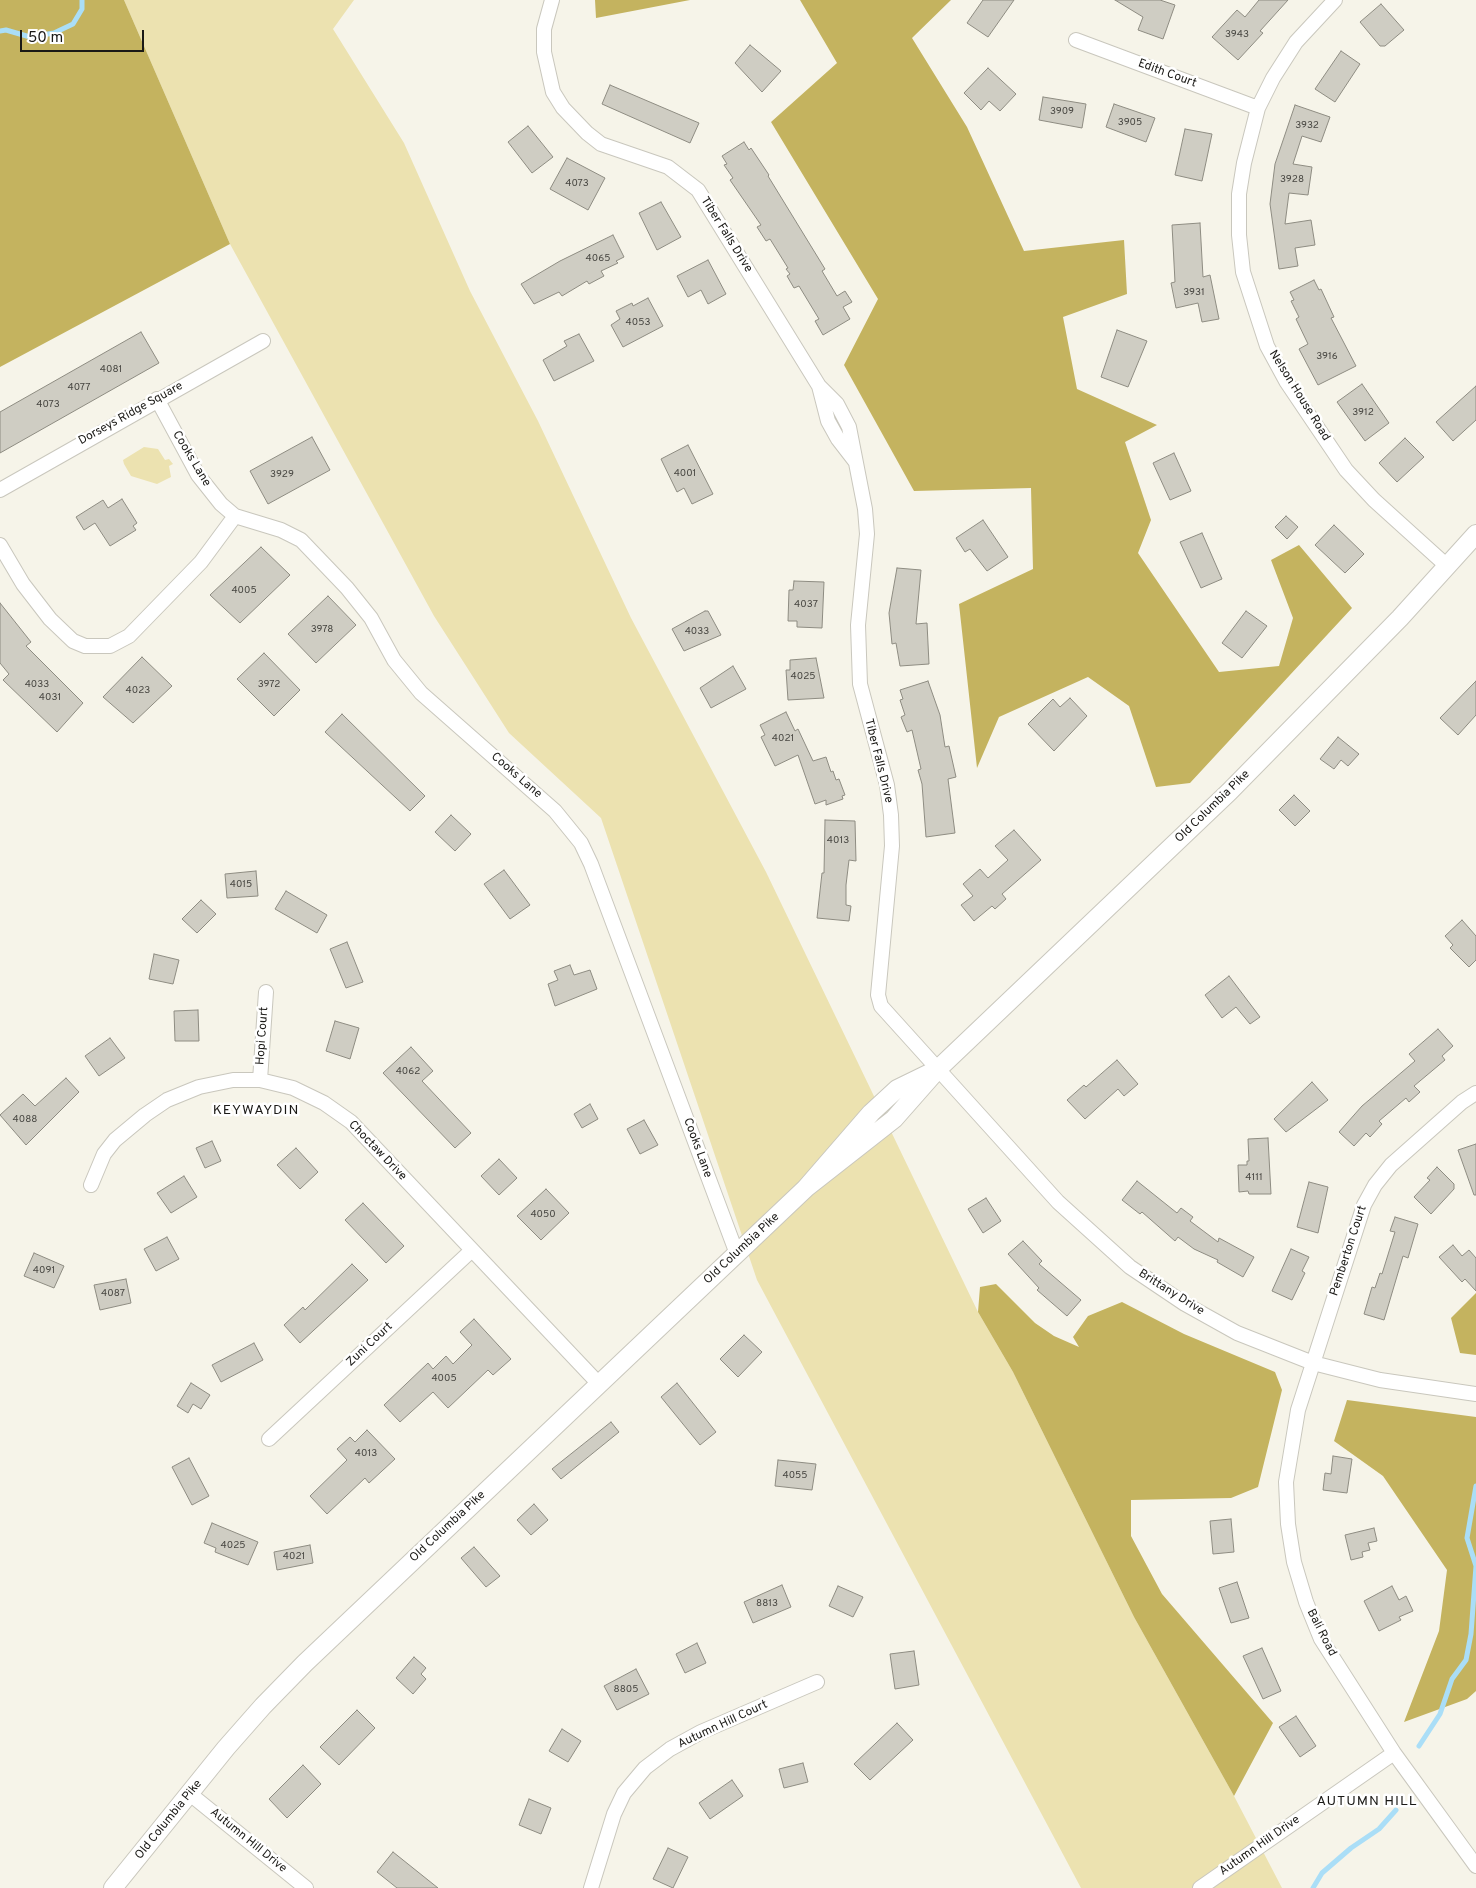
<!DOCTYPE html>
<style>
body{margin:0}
#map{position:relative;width:1476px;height:1888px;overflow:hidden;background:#f6f4e9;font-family:Overpass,sans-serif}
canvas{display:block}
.scale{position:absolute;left:20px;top:30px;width:124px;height:22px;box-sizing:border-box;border:2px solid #1a1916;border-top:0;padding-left:6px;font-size:15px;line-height:18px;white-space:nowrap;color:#1a1916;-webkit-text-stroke:4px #fff;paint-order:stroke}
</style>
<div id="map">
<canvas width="1476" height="1888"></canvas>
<div class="scale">50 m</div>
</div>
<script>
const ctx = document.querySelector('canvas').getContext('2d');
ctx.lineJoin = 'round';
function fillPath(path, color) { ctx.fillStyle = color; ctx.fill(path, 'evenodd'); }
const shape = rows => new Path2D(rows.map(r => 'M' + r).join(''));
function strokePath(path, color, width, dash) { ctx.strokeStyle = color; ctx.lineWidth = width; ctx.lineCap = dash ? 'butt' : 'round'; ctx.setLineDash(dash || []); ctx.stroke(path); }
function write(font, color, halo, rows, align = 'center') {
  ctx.font = font + ' Overpass,sans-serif'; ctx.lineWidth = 5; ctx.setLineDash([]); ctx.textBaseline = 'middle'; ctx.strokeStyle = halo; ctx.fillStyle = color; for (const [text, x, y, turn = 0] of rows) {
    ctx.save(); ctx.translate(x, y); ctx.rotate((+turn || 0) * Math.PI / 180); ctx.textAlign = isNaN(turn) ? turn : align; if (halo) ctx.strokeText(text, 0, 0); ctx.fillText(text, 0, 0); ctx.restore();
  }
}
fillPath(shape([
 [124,0,354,0,333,29,404,143,470,291,538,421,631,618,766,872,978,1312,1013,1372,1134,1617,1234,1796,1282,1888,1081,1888,757,1280,601,818,509,733,434,616,230,244],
 [144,447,158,449,165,460,169,459,173,464,169,466,171,477,157,484,131,476,124,464,123,460]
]), '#ece2b0');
fillPath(shape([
 [0,0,124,0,230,244,0,367],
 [595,0,690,0,596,18],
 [800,0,951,0,912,38,967,127,1024,251,1124,240,1127,294,1063,317,1077,389,1157,425,1125,442,1151,520,1138,553,1219,672,1279,666,1293,618,1271,560,1299,545,1352,608,1190,783,1156,787,1129,706,1088,677,999,717,977,768,959,604,1033,569,1031,488,914,491,844,365,878,299,771,122,837,63],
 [996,1284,1035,1323,1054,1336,1079,1347,1073,1337,1088,1316,1122,1302,1184,1334,1275,1372,1282,1390,1258,1487,1231,1498,1131,1500,1131,1536,1162,1594,1273,1723,1234,1796,1134,1617,1013,1372,978,1312,980,1287],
 [1476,1293,1476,1355,1460,1353,1451,1318],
 [1347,1400,1476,1417,1476,1691,1467,1699,1404,1722,1439,1631,1447,1570,1383,1476,1334,1441]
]), '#c4b35f');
strokePath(shape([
 [0,31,6,30,30,37,54,33,73,24,82,9,82,0],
 [1419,1746,1440,1714,1452,1679,1466,1660,1471,1634,1476,1566,1467,1538,1476,1486],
 [1313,1888,1322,1873,1351,1848,1379,1829,1396,1810]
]), '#aadef7', 5);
const building = shape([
 [983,0,1014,0,988,37,967,23,983,0],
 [1115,0,1160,0,1175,5,1163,39,1138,30,1143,17,1115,0],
 [1259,0,1288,0,1260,31,1263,33,1238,60,1212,37,1237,10,1245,17,1259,0],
 [1381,4,1404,30,1385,46,1380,46,1360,22,1381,4],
 [750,45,781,71,762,92,735,63,750,45],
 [1341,51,1360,64,1335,102,1315,89,1341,51],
 [988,68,1016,94,1000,111,989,101,981,110,964,93,988,68],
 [610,85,699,123,690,143,602,104,610,85],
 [1043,97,1086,104,1082,128,1039,120,1043,97],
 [1114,104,1155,118,1146,142,1106,127,1114,104],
 [1295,105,1330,117,1321,142,1302,136,1293,164,1312,167,1308,195,1289,193,1285,224,1311,220,1315,245,1295,248,1298,266,1279,269,1270,204,1275,164,1295,105],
 [528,126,553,157,532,173,508,142,528,126],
 [1185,129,1212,134,1202,181,1175,175,1185,129],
 [744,142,749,150,751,148,769,175,768,176,825,269,822,271,837,296,845,291,852,302,843,307,850,319,823,335,815,321,819,319,799,286,794,288,787,276,790,274,786,269,788,268,770,239,766,241,757,227,761,225,730,180,733,178,724,165,727,164,722,156,744,142],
 [567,158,605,178,588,210,550,189,567,158],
 [661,202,681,237,657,250,639,213,661,202],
 [1200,223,1203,277,1210,275,1219,319,1202,322,1198,303,1176,308,1171,283,1175,282,1172,225,1200,223],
 [613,235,624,257,616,261,618,263,601,271,604,276,589,284,587,281,562,296,559,292,534,304,521,284,560,261,613,235],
 [708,260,726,294,708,304,701,290,688,297,677,276,708,260],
 [1314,280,1319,290,1321,289,1334,317,1331,318,1356,366,1318,385,1299,349,1308,344,1296,319,1299,317,1291,301,1294,300,1290,292,1314,280],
 [648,298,663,326,623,347,611,325,620,319,616,311,632,303,633,306,648,298],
 [1117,330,1147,341,1128,387,1101,377,1117,330],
 [141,332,159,363,0,453,0,412,141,332],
 [579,334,594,361,554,381,543,360,567,346,564,341,579,334],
 [1362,384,1389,423,1365,441,1337,402,1362,384],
 [1476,386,1476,420,1453,441,1436,422,1476,386],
 [312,437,330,470,268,504,250,471,312,437],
 [1405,438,1424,457,1397,482,1379,463,1405,438],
 [688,445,713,494,692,504,684,488,677,492,661,459,688,445],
 [1174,453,1191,491,1170,500,1153,463,1174,453],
 [122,499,137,523,133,526,136,530,110,546,95,523,84,530,76,517,103,500,108,508,122,499],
 [1286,516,1298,527,1287,539,1275,527,1286,516],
 [983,520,1008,557,987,571,970,549,965,552,956,538,983,520],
 [1334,525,1364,554,1345,573,1315,545,1334,525],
 [1202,533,1222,579,1201,588,1180,542,1202,533],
 [261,547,290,575,240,623,210,595,261,547],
 [897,568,921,570,916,624,927,623,929,664,900,666,896,643,892,644,889,613,897,568],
 [794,581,824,582,822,628,797,627,797,621,788,621,789,590,793,590,794,581],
 [328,596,356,625,316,663,288,634,328,596],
 [0,603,31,642,26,646,83,703,57,732,3,680,9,674,0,663,0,603],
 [705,611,708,611,721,635,684,651,672,629,705,611],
 [1246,611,1267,626,1242,658,1222,643,1246,611],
 [264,653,300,690,274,716,237,679,264,653],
 [142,657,172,686,133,723,103,697,142,657],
 [816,658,824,698,788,700,786,670,790,670,790,660,816,658],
 [733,666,746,689,711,708,700,688,733,666],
 [928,681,940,715,945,747,949,746,956,777,948,779,955,833,926,837,922,784,918,770,921,769,912,730,907,732,901,717,905,715,900,700,903,699,900,690,928,681],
 [1476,681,1476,715,1458,735,1440,718,1476,681],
 [1070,698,1087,716,1054,751,1028,724,1053,699,1060,707,1070,698],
 [786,712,795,731,798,729,813,761,826,757,831,772,833,771,836,780,839,779,845,795,842,796,843,799,826,805,826,800,815,804,798,755,775,766,761,737,765,735,760,725,786,712],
 [342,714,425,796,410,811,325,732,342,714],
 [1338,737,1359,754,1348,766,1341,760,1334,769,1320,759,1338,737],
 [1294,795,1310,811,1295,826,1279,810,1294,795],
 [451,815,471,834,455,851,435,832,451,815],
 [825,820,855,821,856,861,849,860,846,885,846,905,851,906,849,921,817,918,822,873,824,873,825,820],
 [1014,830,1041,860,1002,894,1006,899,995,909,992,906,974,921,961,905,973,896,963,884,980,869,988,878,1008,860,995,846,1014,830],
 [504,870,530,905,510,919,484,884,504,870],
 [256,871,258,896,227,898,225,874,256,871],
 [286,891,327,915,317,933,275,909,286,891],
 [201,900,216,914,197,933,182,919,201,900],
 [1462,920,1476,936,1476,960,1469,967,1450,948,1453,945,1445,936,1462,920],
 [347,942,363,982,346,988,330,949,347,942],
 [154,954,179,960,173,984,149,979,154,954],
 [570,965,574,975,590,970,597,989,555,1006,548,984,558,980,554,971,570,965],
 [1229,976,1260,1017,1250,1024,1236,1007,1222,1018,1205,995,1229,976],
 [198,1010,199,1041,175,1041,174,1011,198,1010],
 [335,1021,359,1028,350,1059,326,1051,335,1021],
 [1438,1029,1453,1046,1442,1056,1445,1060,1414,1086,1420,1092,1409,1102,1406,1098,1379,1121,1382,1124,1370,1137,1366,1133,1354,1146,1339,1132,1362,1106,1415,1061,1409,1054,1438,1029],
 [110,1038,125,1058,99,1076,85,1056,110,1038],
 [411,1047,433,1071,422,1081,471,1133,455,1148,383,1073,411,1047],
 [1117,1060,1138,1084,1124,1096,1118,1089,1085,1119,1067,1100,1084,1085,1086,1087,1117,1060],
 [66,1078,79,1092,26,1145,0,1115,23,1094,35,1106,66,1078],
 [1312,1082,1328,1100,1286,1132,1274,1119,1312,1082],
 [590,1104,598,1119,582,1128,574,1114,590,1104],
 [644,1120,658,1145,640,1154,627,1129,644,1120],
 [1268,1138,1271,1194,1249,1194,1248,1191,1239,1192,1238,1165,1247,1165,1247,1161,1249,1161,1248,1139,1268,1138],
 [212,1141,221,1161,205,1168,196,1148,212,1141],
 [1476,1144,1476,1195,1474,1195,1458,1150,1476,1144],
 [296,1148,318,1172,300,1189,277,1165,296,1148],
 [499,1159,517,1178,499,1195,481,1176,499,1159],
 [1437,1167,1454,1184,1454,1189,1431,1214,1414,1197,1430,1180,1427,1178,1437,1167],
 [184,1176,197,1197,171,1213,157,1193,184,1176],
 [1137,1181,1177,1213,1181,1208,1193,1217,1190,1221,1218,1242,1219,1238,1254,1257,1243,1277,1217,1262,1218,1260,1194,1249,1178,1237,1175,1241,1142,1212,1140,1214,1122,1200,1137,1181],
 [1309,1182,1328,1187,1318,1233,1297,1227,1309,1182],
 [546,1189,569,1213,541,1240,517,1216,546,1189],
 [986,1198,1001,1221,983,1233,968,1209,986,1198],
 [363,1203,404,1246,386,1263,345,1220,363,1203],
 [1395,1217,1418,1224,1408,1258,1403,1256,1384,1320,1364,1314,1372,1287,1375,1288,1380,1273,1382,1274,1395,1232,1390,1231,1395,1217],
 [167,1237,179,1259,156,1271,144,1249,167,1237],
 [1023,1241,1042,1261,1039,1264,1081,1300,1067,1316,1037,1290,1039,1288,1008,1254,1023,1241],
 [1453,1245,1462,1256,1469,1250,1476,1258,1476,1291,1465,1279,1462,1282,1439,1257,1453,1245],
 [1291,1249,1309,1257,1302,1271,1305,1273,1292,1300,1272,1291,1291,1249],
 [34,1253,64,1266,54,1288,24,1276,34,1253],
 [352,1264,368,1280,300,1343,284,1325,303,1307,305,1310,352,1264],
 [126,1279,131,1303,100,1310,94,1285,126,1279],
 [474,1319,511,1359,493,1375,488,1370,448,1408,433,1392,400,1422,384,1405,428,1363,433,1369,446,1356,453,1364,472,1345,460,1332,474,1319],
 [744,1335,762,1352,738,1377,720,1359,744,1335],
 [254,1343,263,1360,221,1382,212,1365,254,1343],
 [191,1383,210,1395,201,1409,193,1404,188,1413,177,1406,191,1383],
 [677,1383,716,1432,700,1445,661,1397,677,1383],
 [611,1422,619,1432,561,1479,552,1469,611,1422],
 [367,1430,395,1459,369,1483,365,1478,327,1514,310,1496,347,1460,337,1449,350,1437,355,1442,367,1430],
 [1333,1456,1352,1459,1347,1493,1323,1490,1325,1473,1331,1474,1333,1456],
 [189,1458,209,1496,192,1505,172,1467,189,1458],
 [778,1460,816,1464,812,1490,775,1486,778,1460],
 [534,1504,548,1520,531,1535,517,1520,534,1504],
 [1231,1519,1234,1552,1213,1554,1210,1521,1231,1519],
 [212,1523,258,1542,248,1565,215,1552,216,1548,204,1543,212,1523],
 [1374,1528,1377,1541,1368,1543,1370,1550,1362,1552,1363,1557,1351,1560,1345,1535,1374,1528],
 [310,1545,313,1563,277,1570,274,1552,310,1545],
 [474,1547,500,1576,486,1587,461,1558,474,1547],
 [1237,1582,1249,1618,1231,1623,1219,1588,1237,1582],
 [782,1585,791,1607,753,1623,744,1602,782,1585],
 [838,1586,863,1597,853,1617,829,1606,838,1586],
 [1392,1586,1399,1600,1406,1596,1413,1611,1399,1617,1401,1620,1379,1631,1364,1601,1392,1586],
 [697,1643,706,1663,685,1673,676,1654,697,1643],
 [1262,1648,1281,1691,1263,1699,1243,1656,1262,1648],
 [914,1651,919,1685,895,1689,890,1654,914,1651],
 [414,1657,426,1668,421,1674,426,1679,413,1694,396,1678,414,1657],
 [636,1669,649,1694,617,1710,604,1686,636,1669],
 [357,1710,375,1728,339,1765,320,1747,357,1710],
 [1296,1716,1316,1746,1300,1757,1279,1727,1296,1716],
 [897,1723,913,1740,870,1780,854,1764,897,1723],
 [562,1729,581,1741,568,1762,549,1751,562,1729],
 [803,1763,808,1782,784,1788,779,1769,803,1763],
 [303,1765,321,1784,287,1818,269,1799,303,1765],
 [732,1780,743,1796,710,1819,699,1803,732,1780],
 [529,1799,551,1808,541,1834,519,1825,529,1799],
 [668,1848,688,1857,673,1888,653,1879,668,1848],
 [393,1852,438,1888,397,1888,377,1872,393,1852]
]);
fillPath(building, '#cfcdc3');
strokePath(building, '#8e8c82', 1);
const minor = shape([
 [552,0,544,29,544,52,553,92,563,108,587,133,601,144,668,167,698,190,819,386,837,404,849,427,865,509,867,534,858,625,860,684,887,785,891,815,892,846,878,995,881,1006,1058,1202,1130,1267,1185,1304,1237,1333,1313,1363,1380,1380,1476,1394],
 [1335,0,1296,42,1273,78,1258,108,1244,163,1239,194,1239,235,1243,272,1267,346,1286,381,1346,470,1374,500,1447,566],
 [1076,40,1258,108],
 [819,386,828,421,838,439,855,461],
 [157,399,198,475,221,504,235,516,281,530,301,540,347,588,371,618,394,660,421,693,555,811,581,843,591,864,737,1254],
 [0,490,263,341],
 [0,545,23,584,50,619,73,641,85,646,110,646,129,636,201,562,235,516],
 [260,1080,266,992],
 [1476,1093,1462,1102,1391,1165,1375,1185,1364,1205,1298,1410,1286,1482,1288,1524,1294,1562,1306,1602,1321,1639,1394,1753,1476,1866],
 [91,1185,104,1154,115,1140,145,1115,167,1100,199,1087,233,1080,260,1080,293,1088,324,1103,351,1122,599,1384],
 [269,1439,471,1251],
 [190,1794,306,1888],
 [591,1888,614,1814,624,1793,645,1768,670,1749,701,1732,817,1682],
 [1200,1888,1394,1753]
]);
const tertiary = shape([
 [938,1069,1229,792,1400,618,1476,534],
 [113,1888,226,1748,263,1706,305,1663,806,1188,894,1119,938,1069,897,1089,871,1113,806,1188]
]);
strokePath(minor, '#c9c7bd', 16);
strokePath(tertiary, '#c9c7bd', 20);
strokePath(minor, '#fff', 14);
strokePath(tertiary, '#fff', 18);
write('10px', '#474641', null, [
 ["3943",1237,35],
 ["3909",1062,112],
 ["3905",1130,123],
 ["3932",1307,126],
 ["3928",1292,180],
 ["4073",577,184],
 ["4065",598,259],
 ["3931",1194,293],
 ["4053",638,323],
 ["3916",1327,357],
 ["4081",111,370],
 ["4077",79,388],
 ["4073",48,405],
 ["3912",1363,413],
 ["4001",685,474],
 ["3929",282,475],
 ["4005",244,591],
 ["4037",806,605],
 ["3978",322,630],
 ["4033",697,632],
 ["4025",803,677],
 ["4033",37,685],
 ["3972",269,685],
 ["4023",138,691],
 ["4031",50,698],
 ["4021",783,739],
 ["4013",838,841],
 ["4015",241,885],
 ["4062",408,1072],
 ["4088",25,1120],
 ["4111",1254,1178],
 ["4050",543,1215],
 ["4091",44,1271],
 ["4087",113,1294],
 ["4005",444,1379],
 ["4013",366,1454],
 ["4055",795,1476],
 ["4025",233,1546],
 ["4021",294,1557],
 ["8813",767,1604],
 ["8805",626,1690]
]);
write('12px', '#1a1916', '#fff', [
 ["Edith Court",1167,74,20],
 ["Tiber Falls Drive",726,235,58],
 ["Nelson House Road",1299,396,58],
 ["Dorseys Ridge Square",131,414,-29],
 ["Cooks Lane",191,459,59],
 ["Tiber Falls Drive",878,761,76],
 ["Cooks Lane",516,776,41],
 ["Old Columbia Pike",1213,807,-44],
 ["Hopi Court",263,1036,-86],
 ["Cooks Lane",697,1148,70],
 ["Choctaw Drive",377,1151,46],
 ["Old Columbia Pike",742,1249,-43],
 ["Pemberton Court",1349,1251,-72],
 ["Brittany Drive",1171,1293,32],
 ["Zuni Court",370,1345,-43],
 ["Old Columbia Pike",448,1527,-43],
 ["Bali Road",1321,1633,63],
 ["Autumn Hill Court",723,1725,-25],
 ["Old Columbia Pike",169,1820,-51],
 ["Autumn Hill Drive",248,1841,39],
 ["Autumn Hill Drive",1260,1846,-35]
]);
ctx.letterSpacing = '1px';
write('14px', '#1a1916', '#fff', [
 ["KEYWAYDIN",256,1111],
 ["AUTUMN HILL",1367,1802]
]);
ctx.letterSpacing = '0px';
</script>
